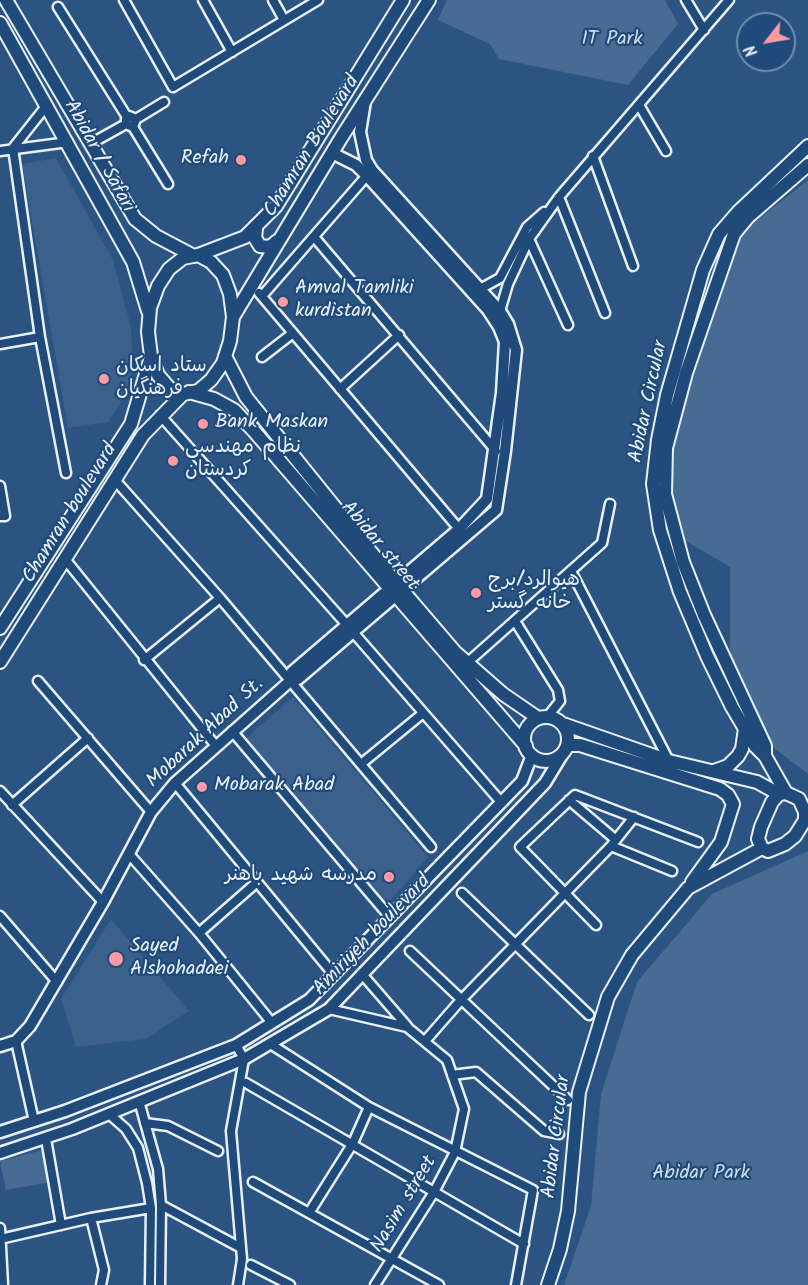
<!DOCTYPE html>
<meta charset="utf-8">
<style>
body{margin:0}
#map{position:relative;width:808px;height:1285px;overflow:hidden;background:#2b5482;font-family:Kalam,sans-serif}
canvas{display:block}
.north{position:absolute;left:736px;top:12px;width:60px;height:60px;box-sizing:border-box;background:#1f4a7a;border:2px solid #6f8dac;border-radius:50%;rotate:239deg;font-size:16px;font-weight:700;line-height:24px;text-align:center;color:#e8f1f8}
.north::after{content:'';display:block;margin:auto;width:21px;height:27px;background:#ff9aa2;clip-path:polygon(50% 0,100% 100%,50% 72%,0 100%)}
</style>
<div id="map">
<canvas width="808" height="1285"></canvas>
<div class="north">N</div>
</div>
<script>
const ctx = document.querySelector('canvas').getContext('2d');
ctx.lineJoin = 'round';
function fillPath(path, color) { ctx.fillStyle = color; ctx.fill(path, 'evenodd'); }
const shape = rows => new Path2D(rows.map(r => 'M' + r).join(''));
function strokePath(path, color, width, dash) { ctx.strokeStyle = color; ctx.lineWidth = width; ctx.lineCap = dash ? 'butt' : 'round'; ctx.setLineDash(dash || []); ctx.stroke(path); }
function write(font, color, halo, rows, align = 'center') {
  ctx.font = font + ' Kalam,"Playpen Sans Arabic",sans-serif'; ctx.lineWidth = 4.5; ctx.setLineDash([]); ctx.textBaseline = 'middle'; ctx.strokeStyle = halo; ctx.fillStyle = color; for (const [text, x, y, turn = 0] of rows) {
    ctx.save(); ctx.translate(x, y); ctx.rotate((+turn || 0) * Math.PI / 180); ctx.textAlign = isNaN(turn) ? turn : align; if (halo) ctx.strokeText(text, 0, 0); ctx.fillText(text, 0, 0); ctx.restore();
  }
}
fillPath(shape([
 [56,158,113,260,131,327,133,371,126,395,108,422,68,428,22,164],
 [293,697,428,857,391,900,384,899,246,738],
 [111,919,189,1011,146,1039,76,1047,61,999]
]), '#3a608b');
fillPath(shape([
 [447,0,665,0,678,24,628,85,499,59,490,44,438,20],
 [808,180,808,774,774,748,730,669,730,567,686,541,664,469,704,326,738,235],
 [808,851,808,1285,564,1285,591,1206,601,1094,637,982,712,894],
 [43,1150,50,1182,6,1190,0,1161]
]), '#476b93');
const minor = shape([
 [124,0,173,87,318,0],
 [203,0,232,52],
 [273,0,284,20],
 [686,0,704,30],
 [58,7,127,117],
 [639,105,666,151],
 [136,119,129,116,126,119,126,124,133,127,136,119,164,102],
 [133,127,168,184],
 [90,144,126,124],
 [13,148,40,337,66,473],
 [13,148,47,105],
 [0,151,68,142],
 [593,156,633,266],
 [559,197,605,313],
 [315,238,496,451],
 [529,239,568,325],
 [480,289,500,278,527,227,544,212],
 [259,293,459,529],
 [262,296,370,172],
 [500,311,508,284,529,239,559,197,729,0],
 [0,344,40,337],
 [262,357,293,333],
 [340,389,399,335],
 [160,415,347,625],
 [115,480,220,598,431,847],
 [0,486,5,516,0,516],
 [65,559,216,746],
 [571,571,669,761],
 [515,621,558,690,560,701,548,716],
 [353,632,501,802],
 [144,660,220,598],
 [467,663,602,543,610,504],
 [38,681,151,812],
 [232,731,389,916],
 [361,764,422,714],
 [175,783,334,975],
 [0,791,103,902],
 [569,800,616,840],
 [12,805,88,738],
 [611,846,672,871],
 [129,854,199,933,272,1023],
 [462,893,589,1015],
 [0,916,57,982],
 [596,925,520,847,575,795,698,842],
 [199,933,256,883],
 [410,951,568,1100],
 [362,974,407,1026],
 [329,1009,407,1027,447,1060,464,1109,455,1152,434,1192,375,1285],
 [16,1041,34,1121],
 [425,1041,461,1000,611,846,634,817],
 [236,1045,244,1059,231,1131,242,1259,238,1285],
 [272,1045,369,1107,533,1190,516,1285],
 [452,1075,476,1072,544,1131,559,1134],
 [246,1083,524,1244],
 [139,1101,158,1169,161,1205,160,1285],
 [109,1114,126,1129,138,1148,147,1183,151,1208,150,1285],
 [145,1123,168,1126,218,1151],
 [46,1139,61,1225],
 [253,1182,439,1285],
 [161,1205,241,1248],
 [309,1213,353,1143,369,1107],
 [91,1218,104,1270,101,1285],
 [0,1228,3,1285],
 [0,1239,91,1218,151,1208],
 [251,1265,290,1285]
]);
const tertiary = shape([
 [289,682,298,679,496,510,505,451,516,350,508,324,500,311,372,170,366,160,360,132,365,101],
 [0,1046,16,1041,30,1026,103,902,151,812,175,783,289,682,292,672,459,529,487,499,502,393,505,342,499,327,488,310,367,176,356,165,332,153],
 [0,1132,65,1111,236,1045,309,1000,522,781,532,755],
 [0,1153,72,1129,244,1059,329,1009,545,783,562,755]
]);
const secondary = shape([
 [6,0,135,219,156,236,194,256],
 [0,23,133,262,148,311],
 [256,229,255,238,260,246,270,247,277,241],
 [198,255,211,262,223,275,230,294,233,317,230,341,223,363,211,380,198,391,183,394,169,388,158,375,151,356,148,332,150,308,158,286,169,269,183,258,198,255],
 [198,255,245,237,276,206,403,0],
 [233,317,341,138,429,0],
 [225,356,246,397,396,583,455,652,503,694,538,718],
 [189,392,214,399,234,410,253,430,526,746],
 [0,628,131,424,151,357],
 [0,662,143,435,183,394],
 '524 739a22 22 0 1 1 44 0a22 22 0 1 1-44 0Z',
 [563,724,669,761,757,782,779,794],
 [568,745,580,745,720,789,728,795,733,804,721,842,692,882],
 [765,756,765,746,704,615,683,562,665,494,666,448,686,373,734,234,748,217,808,165],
 [714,771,728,766,738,756,742,749,745,729],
 [786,793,765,756,755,746,732,707,707,656,680,592,660,530,653,484,658,440,667,395,703,270,719,234,739,211,808,146],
 [786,793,799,799,805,812,805,820,795,836,785,844,768,851,762,848,758,839,761,827,772,802,779,794,786,793],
 [548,1285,560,1249,568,1211,579,1092,608,997,632,955,688,888,762,848]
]);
strokePath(minor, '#e8f1f8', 13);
strokePath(tertiary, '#e8f1f8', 15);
strokePath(secondary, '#e8f1f8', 16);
strokePath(minor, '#1f4a7a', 8);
strokePath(tertiary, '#1f4a7a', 10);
strokePath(secondary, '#1f4a7a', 12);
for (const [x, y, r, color] of [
 [241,160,6,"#ff9aa2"],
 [283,302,6,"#ff9aa2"],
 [104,379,6,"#ff9aa2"],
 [203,424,6,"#ff9aa2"],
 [173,461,6,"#ff9aa2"],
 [476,593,6,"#ff9aa2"],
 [202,787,6,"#ff9aa2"],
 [389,877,6,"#ff9aa2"],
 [116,959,8,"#ff9aa2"]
]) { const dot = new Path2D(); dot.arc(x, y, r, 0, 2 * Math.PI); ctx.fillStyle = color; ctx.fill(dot); strokePath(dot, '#1f4a7a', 2); }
write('20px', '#d0dde9', '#1f4a7a', [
 ["IT Park",612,41],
 ["Abidar Park",701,1175]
]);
write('20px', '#e8f1f8', '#1f4a7a', [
 ["Chamran Boulevard",313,147,-58],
 ["Abidar / Safari",98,157,61],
 ["Abidar Circular",650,402,-78],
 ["Chamran boulevard",71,514,-58],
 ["Abidar street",379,547,50],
 ["Mobarak Abad St.",206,734,-43],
 ["Amiriyeh boulevard",373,936,-46],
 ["Abidar Circular",558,1137,-83],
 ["Nasim street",405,1205,-59]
]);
write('20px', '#e8f1f8', '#1f4a7a', [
 ["Refah",229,160,"right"],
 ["Amval Tamliki",295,290],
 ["kurdistan",295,313],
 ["ستاد اسکان",116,368],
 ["فرهنگیان",116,391],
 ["Bank Maskan",215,424],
 ["نظام مهندسی",185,449],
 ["کردستان",185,472],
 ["هیوالرد/برج",488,582],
 ["خانه گستر",488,605],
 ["Mobarak Abad",214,787],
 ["مدرسه شهید باهنر",377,877,"right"],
 ["Sayed",130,948],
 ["Alshohadaei",130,971]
], 'left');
</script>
